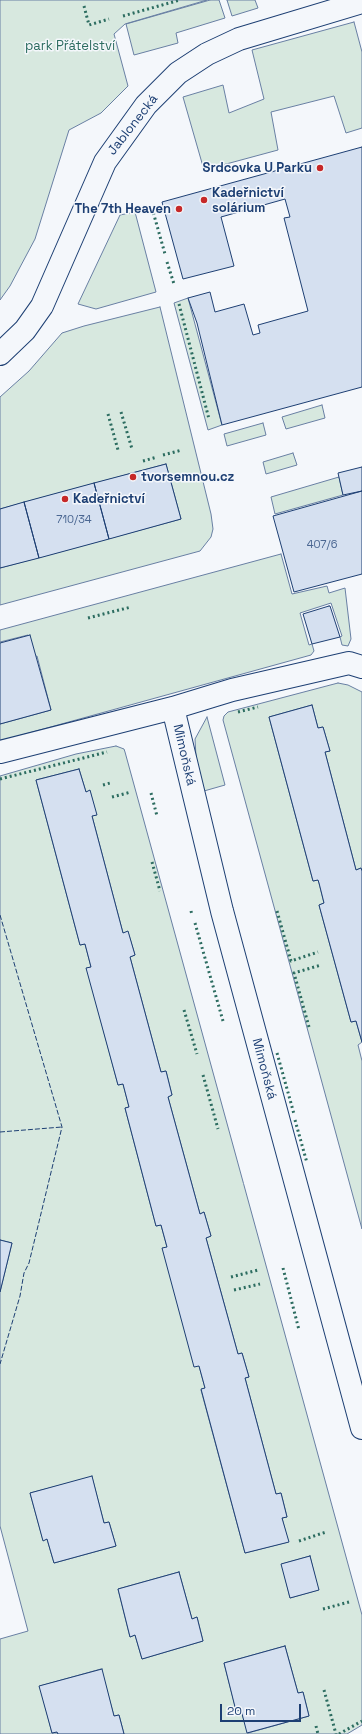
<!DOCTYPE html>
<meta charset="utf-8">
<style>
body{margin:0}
#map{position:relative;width:362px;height:1734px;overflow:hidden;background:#f4f7fb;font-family:"Space Grotesk",sans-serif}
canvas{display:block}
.scale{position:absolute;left:220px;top:1704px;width:81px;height:18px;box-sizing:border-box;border:2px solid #1d3f73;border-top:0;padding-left:5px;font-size:12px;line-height:14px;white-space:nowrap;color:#1d3f73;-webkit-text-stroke:3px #f4f7fb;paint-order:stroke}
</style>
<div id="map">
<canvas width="362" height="1734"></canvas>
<div class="scale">20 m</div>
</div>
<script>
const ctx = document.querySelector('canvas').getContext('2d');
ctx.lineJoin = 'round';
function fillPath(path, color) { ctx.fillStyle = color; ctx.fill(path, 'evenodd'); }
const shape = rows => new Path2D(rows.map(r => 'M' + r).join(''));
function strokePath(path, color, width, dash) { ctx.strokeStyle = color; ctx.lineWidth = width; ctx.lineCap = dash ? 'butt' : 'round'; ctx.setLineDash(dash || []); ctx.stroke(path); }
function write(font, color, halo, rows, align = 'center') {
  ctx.font = font + ' "Space Grotesk",sans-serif'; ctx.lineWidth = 3; ctx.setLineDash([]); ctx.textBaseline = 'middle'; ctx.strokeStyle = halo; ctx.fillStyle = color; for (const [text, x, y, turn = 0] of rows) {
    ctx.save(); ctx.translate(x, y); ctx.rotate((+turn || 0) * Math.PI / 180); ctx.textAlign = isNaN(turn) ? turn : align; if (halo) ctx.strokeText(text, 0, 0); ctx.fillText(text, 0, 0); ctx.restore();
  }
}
const green = shape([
 [0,0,207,0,125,24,114,34,128,86,101,113,69,130,35,239,10,286,0,300,0,0],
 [210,0,219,0,225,18,176,33,178,43,134,55,126,24,210,0],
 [227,0,255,0,258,8,232,16,227,0],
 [354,22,362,52,362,128,346,133,334,96,271,112,278,150,204,170,183,97,223,85,229,113,264,99,252,50,354,22],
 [135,212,156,292,96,309,78,304,120,215,135,212],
 [188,298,222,425,208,430,174,303,188,298],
 [160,307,211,514,213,529,211,537,200,551,0,605,0,568,181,519,166,464,0,509,0,397,29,371,62,333,84,326,160,307],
 [322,405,325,418,286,429,282,417,322,405],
 [263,423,266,435,227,446,224,434,263,423],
 [293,453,297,465,266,474,263,462,293,453],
 [339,477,343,495,275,514,271,497,339,477],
 [281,554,292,594,327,586,329,593,345,588,351,639,348,646,342,645,340,637,342,636,331,603,300,613,309,645,312,644,314,651,311,655,0,741,0,724,51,710,37,656,34,657,28,635,0,642,0,630,281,554],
 [338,683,348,685,362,692,362,871,361,868,356,870,325,752,330,751,323,727,318,728,312,705,269,717,313,881,318,880,319,883,324,903,319,905,351,1022,356,1021,362,1042,358,1045,362,1061,362,1229,223,720,224,716,228,712,338,683],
 [207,717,225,785,204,791,196,757,195,739,207,717],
 [116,746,124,749,125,752,362,1615,362,1725,347,1734,124,1734,119,1715,114,1716,101,1669,40,1686,52,1733,57,1732,58,1734,0,1734,0,1639,28,1631,0,1526,0,1292,12,1243,0,1240,0,776,76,754,116,746],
 [79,769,86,792,90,791,96,815,92,816,123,933,128,932,135,955,130,957,161,1072,166,1071,172,1095,168,1097,200,1214,204,1212,211,1236,206,1238,238,1354,242,1353,249,1377,245,1378,276,1494,281,1493,287,1517,282,1518,288,1542,245,1553,201,1390,205,1388,161,1225,156,1226,125,1108,129,1107,123,1084,118,1085,87,968,91,967,85,944,80,945,36,780,79,769],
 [92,1477,104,1523,109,1522,116,1546,54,1563,47,1539,43,1540,30,1493,92,1477],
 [310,1556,318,1590,290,1598,282,1564,310,1556],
 [179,1572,192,1619,197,1617,203,1641,142,1659,135,1635,130,1637,118,1589,179,1572],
 [285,1646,298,1693,303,1692,309,1716,248,1733,241,1710,236,1710,224,1663,285,1646]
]);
fillPath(green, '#d7e8df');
strokePath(green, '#687fa3', 1);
const building = shape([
 [362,147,362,387,222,425,197,323,188,298,210,292,215,312,244,304,253,335,260,333,258,325,308,311,284,218,290,217,285,199,221,217,234,266,183,279,162,202,362,147],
 [166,464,181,519,109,539,94,483,166,464],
 [362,467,362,491,343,495,338,473,362,467],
 [94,483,109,539,39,558,24,502,94,483],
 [362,491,362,574,294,592,273,516,362,491],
 [24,502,39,558,0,568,0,509,24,502],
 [329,606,330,606,340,637,312,644,303,614,329,606],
 [30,635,51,710,0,724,0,643,30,635],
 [312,705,318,728,323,727,330,751,325,752,356,870,361,868,362,871,362,1042,356,1021,351,1022,319,905,324,903,319,883,318,880,313,881,269,717,312,705],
 [79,769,86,792,90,790,97,815,92,816,123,933,128,931,135,955,130,957,161,1072,166,1071,172,1095,168,1097,200,1214,204,1212,211,1236,206,1238,238,1354,242,1353,249,1377,245,1378,276,1494,281,1493,287,1517,282,1518,289,1542,245,1553,201,1389,205,1388,199,1366,194,1367,162,1248,167,1247,161,1225,156,1226,125,1108,129,1107,123,1084,118,1085,86,968,91,967,85,944,80,945,36,780,79,769],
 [0,1240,12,1243,0,1292,0,1240],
 [92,1476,104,1523,109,1522,116,1546,54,1563,47,1539,43,1541,30,1493,92,1476],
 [310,1556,319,1590,290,1598,281,1564,310,1556],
 [179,1572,192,1619,197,1617,203,1641,142,1659,135,1635,130,1637,118,1589,179,1572],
 [285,1646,298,1693,303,1692,309,1716,247,1733,241,1710,236,1711,224,1663,285,1646],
 [102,1669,114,1716,119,1715,124,1734,58,1734,57,1732,52,1733,39,1686,102,1669]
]);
fillPath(building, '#d5e0f0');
strokePath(building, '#1d3f73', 1);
const minor = shape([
 [0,354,25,330,42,306,105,162,146,105,178,73,207,54,239,39,362,2],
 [173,708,222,911,362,1428],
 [0,752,173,708,232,690,349,663,362,667]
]);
strokePath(minor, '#1d3f73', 24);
strokePath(minor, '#f4f7fb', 22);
strokePath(shape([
 [84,6,89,25,109,19],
 [123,16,180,0],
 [152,208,165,254],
 [167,262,174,284],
 [179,304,209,419],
 [121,412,132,449],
 [108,414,118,450],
 [163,455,182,450],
 [143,461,157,457],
 [88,618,131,607],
 [238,712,258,707],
 [0,779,107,752],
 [103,785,110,783],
 [151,793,157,816],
 [112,797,131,792],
 [152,862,160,891],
 [191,911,192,915],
 [277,911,291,961,318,952],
 [195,923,223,1021],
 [184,1010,197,1054],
 [309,1027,294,973,321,965],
 [277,1053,294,1114],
 [203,1075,218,1129],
 [295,1120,307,1163],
 [283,1268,299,1330],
 [231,1277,258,1270],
 [234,1290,260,1284],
 [299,1541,326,1532],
 [323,1609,349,1602],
 [324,1690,336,1734],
 [316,1726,318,1734],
 [339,1734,362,1721]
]), '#2c6c60', 3, [2, 3]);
strokePath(shape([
 [0,915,62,1127,29,1263,24,1273,20,1296,0,1364],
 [0,1132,62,1127,62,1128]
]), '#1d3f73', 1, [5, 2]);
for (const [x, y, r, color] of [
 [320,168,4,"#c62828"],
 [204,200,4,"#c62828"],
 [179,209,4,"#c62828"],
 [133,477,4,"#c62828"],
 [65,499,4,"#c62828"]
]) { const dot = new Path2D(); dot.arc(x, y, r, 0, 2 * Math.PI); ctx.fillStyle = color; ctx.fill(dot); strokePath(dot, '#f4f7fb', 1.5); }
write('11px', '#4b6792', null, [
 ["710/34",74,520],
 ["407/6",322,545]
]);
write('13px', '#2c6c60', '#f4f7fb', [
 ["park Přátelství",70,46]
]);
write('13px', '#1d3f73', '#f4f7fb', [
 ["Jablonecká",133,125,-52],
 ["Mimoňská",184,755,77],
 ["Mimoňská",264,1069,75]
]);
write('bold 13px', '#1d3f73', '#f4f7fb', [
 ["Srdcovka U Parku",312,168,"right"],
 ["Kadeřnictví",212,193],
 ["solárium",212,208],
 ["The 7th Heaven",171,209,"right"],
 ["tvorsemnou.cz",141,477],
 ["Kadeřnictví",73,499]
], 'left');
</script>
